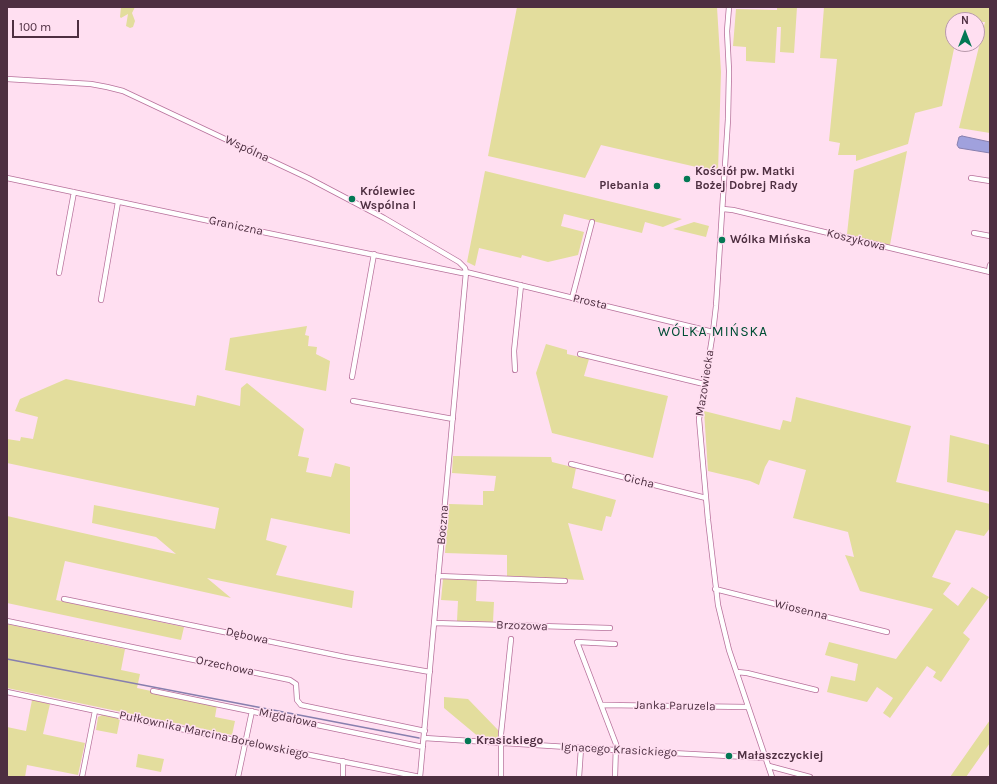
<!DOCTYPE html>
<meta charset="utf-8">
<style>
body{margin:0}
#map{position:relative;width:997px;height:784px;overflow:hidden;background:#ffdff1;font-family:Karla,sans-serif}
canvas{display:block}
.frame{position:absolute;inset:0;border:8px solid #4e2f41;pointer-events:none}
.north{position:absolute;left:945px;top:12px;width:40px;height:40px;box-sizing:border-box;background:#ffdff1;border:1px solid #b899ab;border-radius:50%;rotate:0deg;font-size:11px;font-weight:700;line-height:16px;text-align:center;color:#4e2f41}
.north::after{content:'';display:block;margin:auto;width:14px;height:18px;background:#037854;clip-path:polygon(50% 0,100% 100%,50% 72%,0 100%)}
.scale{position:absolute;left:12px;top:20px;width:67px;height:18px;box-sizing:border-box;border:2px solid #4e2f41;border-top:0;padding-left:5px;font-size:12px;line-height:14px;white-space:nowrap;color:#4e2f41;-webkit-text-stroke:3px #ffdff1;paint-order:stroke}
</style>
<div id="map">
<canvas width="997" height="784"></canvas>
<div class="frame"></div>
<div class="north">N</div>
<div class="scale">100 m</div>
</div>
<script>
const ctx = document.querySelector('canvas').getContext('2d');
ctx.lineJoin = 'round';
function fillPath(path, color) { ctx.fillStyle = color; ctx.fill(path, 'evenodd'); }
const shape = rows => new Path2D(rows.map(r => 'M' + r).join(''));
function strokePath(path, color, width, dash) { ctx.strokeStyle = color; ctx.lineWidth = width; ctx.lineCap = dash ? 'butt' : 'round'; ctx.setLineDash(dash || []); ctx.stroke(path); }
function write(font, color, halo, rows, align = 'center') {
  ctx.font = font + ' Karla,sans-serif'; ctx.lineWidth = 3; ctx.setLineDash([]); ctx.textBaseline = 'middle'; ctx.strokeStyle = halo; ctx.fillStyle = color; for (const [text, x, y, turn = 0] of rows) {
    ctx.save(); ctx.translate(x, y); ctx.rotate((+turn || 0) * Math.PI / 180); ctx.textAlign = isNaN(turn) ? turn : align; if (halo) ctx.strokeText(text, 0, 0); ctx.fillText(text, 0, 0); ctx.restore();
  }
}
fillPath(shape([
 [121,7,135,7,132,13,135,21,133,27,130,28,126,26,128,14,121,18,120,17],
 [517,7,717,7,721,72,718,172,601,145,585,178,488,156],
 [777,7,797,7,794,53,780,52,781,27,777,27,775,63,746,61,746,47,733,46,736,9,777,10],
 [824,7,990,7,990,133,959,128,985,22,977,22,977,20,953,20,953,44,955,44,942,106,915,113,908,144,856,161,856,155,838,155,840,143,829,141,837,59,820,58],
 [907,151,890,245,847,234,854,170],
 [485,171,682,219,663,227,645,222,642,233,564,214,561,226,584,232,578,255,548,262,522,255,521,258,479,248,475,266,467,262],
 [694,222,709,226,706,237,673,229],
 [307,326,305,335,309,336,308,346,317,347,316,354,330,361,326,391,225,370,230,338],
 [546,344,567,350,567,354,589,359,584,376,668,396,653,458,552,433,536,373],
 [66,379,195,406,197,395,240,406,241,388,247,383,304,429,298,456,309,458,306,472,331,477,335,463,350,467,350,534,271,518,266,540,287,546,276,575,354,591,352,608,207,578,231,598,65,561,56,600,184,627,181,640,7,603,7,516,176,554,156,537,92,523,94,505,215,529,219,508,7,463,7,439,20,441,21,437,33,439,38,417,15,411,20,399],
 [796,397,911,426,896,482,990,504,990,528,984,536,956,530,932,577,951,583,943,594,958,606,972,587,989,597,963,633,970,639,941,682,933,677,936,672,927,666,890,718,883,713,893,698,877,687,867,702,827,692,831,676,855,681,858,664,825,655,829,642,896,659,933,609,860,591,845,555,854,557,848,532,793,518,806,470,769,460,765,467,759,485,750,481,708,471,704,411,780,430,783,420,791,422],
 [950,435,990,445,990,492,947,482],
 [453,456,551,457,552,462,576,468,572,488,616,500,611,517,606,516,602,531,568,523,584,580,507,576,507,555,445,553,449,504,483,505,483,491,494,491,496,476,452,473],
 [443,579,477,580,476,601,494,602,493,622,457,621,458,601,441,600],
 [7,624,125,649,121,670,140,674,137,688,217,705,215,717,235,721,232,735,7,688],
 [444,697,468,699,499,731,498,737,496,739,480,738,444,708],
 [32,700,50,704,43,734,85,743,78,775,27,765,25,777,7,777,7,727,26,731],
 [102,715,120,719,117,734,96,730,98,717],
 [990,720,990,743,966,777,950,777],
 [138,754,164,759,161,772,136,767]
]), '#e3dd9d');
const water = shape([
 [962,136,990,142,990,153,959,148,957,145,959,137,962,136]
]);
fillPath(water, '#a0a1dd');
strokePath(water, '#877fae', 1);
strokePath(shape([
 [7,659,419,738]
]), '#877fae', 1.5);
const minor = shape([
 [729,7,727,31,729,71,728,119,716,306,713,332,699,419,708,520,718,605,729,650,772,777],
 [7,79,91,84,107,87,123,91,308,178,384,218,459,262,465,268,466,272,420,777],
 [7,178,219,223,462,273,466,272,713,332],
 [971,178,990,181],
 [723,209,733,210,990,272],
 [974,233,990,236],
 [989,271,990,265],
 [59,273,74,192],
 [572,298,592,222],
 [101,300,118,202],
 [580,354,704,384],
 [515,370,514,351,521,285],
 [352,377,374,254],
 [353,401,453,419],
 [571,464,706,498],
 [438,576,565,581],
 [715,589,887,632],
 [64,599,345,657,430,672],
 [7,621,290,680,296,684,297,700,301,705,425,731],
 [434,623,610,628],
 [737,672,747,673,816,690],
 [153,691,423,747],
 [7,692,195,732,420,777],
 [603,705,748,707],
 [424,738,615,750,766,758],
 [343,761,343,777],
 [769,766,810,777],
 [82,777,95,711],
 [238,777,252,711],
 [501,777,501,734,511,639],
 [579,777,581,748],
 [615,777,616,744,577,642,615,644]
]);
strokePath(minor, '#b7719b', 6);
strokePath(minor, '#fff', 4.5);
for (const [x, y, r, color] of [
 [687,179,4,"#037854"],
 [657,186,4,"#037854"],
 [352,199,4,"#037854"],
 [722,240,4,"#037854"],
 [468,741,4,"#037854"],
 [729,756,4,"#037854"]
]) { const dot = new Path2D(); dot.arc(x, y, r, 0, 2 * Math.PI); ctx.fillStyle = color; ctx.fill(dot); strokePath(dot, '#ffdff1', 1.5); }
write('12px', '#4e2f41', '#ffdff1', [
 ["Wspólna",247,149,25],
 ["Graniczna",236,226,12],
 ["Koszykowa",856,240,14],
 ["Prosta",590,302,13],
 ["Mazowiecka",705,383,-81],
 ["Cicha",639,481,14],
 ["Boczna",443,525,-85],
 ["Wiosenna",801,610,14],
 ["Brzozowa",522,626,2],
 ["Dębowa",247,636,12],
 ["Orzechowa",225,666,12],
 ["Janka Paruzela",675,706,1],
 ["Migdałowa",288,718,12],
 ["Pułkownika Marcina Borelowskiego",214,735,12],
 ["Ignacego Krasickiego",619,750,3]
]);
write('bold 12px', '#4e2f41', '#ffdff1', [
 ["Kościół pw. Matki",695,172],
 ["Bożej Dobrej Rady",695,186],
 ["Plebania",649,186,"right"],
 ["Królewiec",360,192],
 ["Wspólna I",360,206],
 ["Wólka Mińska",730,240],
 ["Krasickiego",476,741],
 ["Małaszczyckiej",737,756]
], 'left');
ctx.letterSpacing = '1px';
write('14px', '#014e35', '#ffdff1', [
 ["WÓLKA MIŃSKA",713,332]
]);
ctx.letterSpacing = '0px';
</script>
